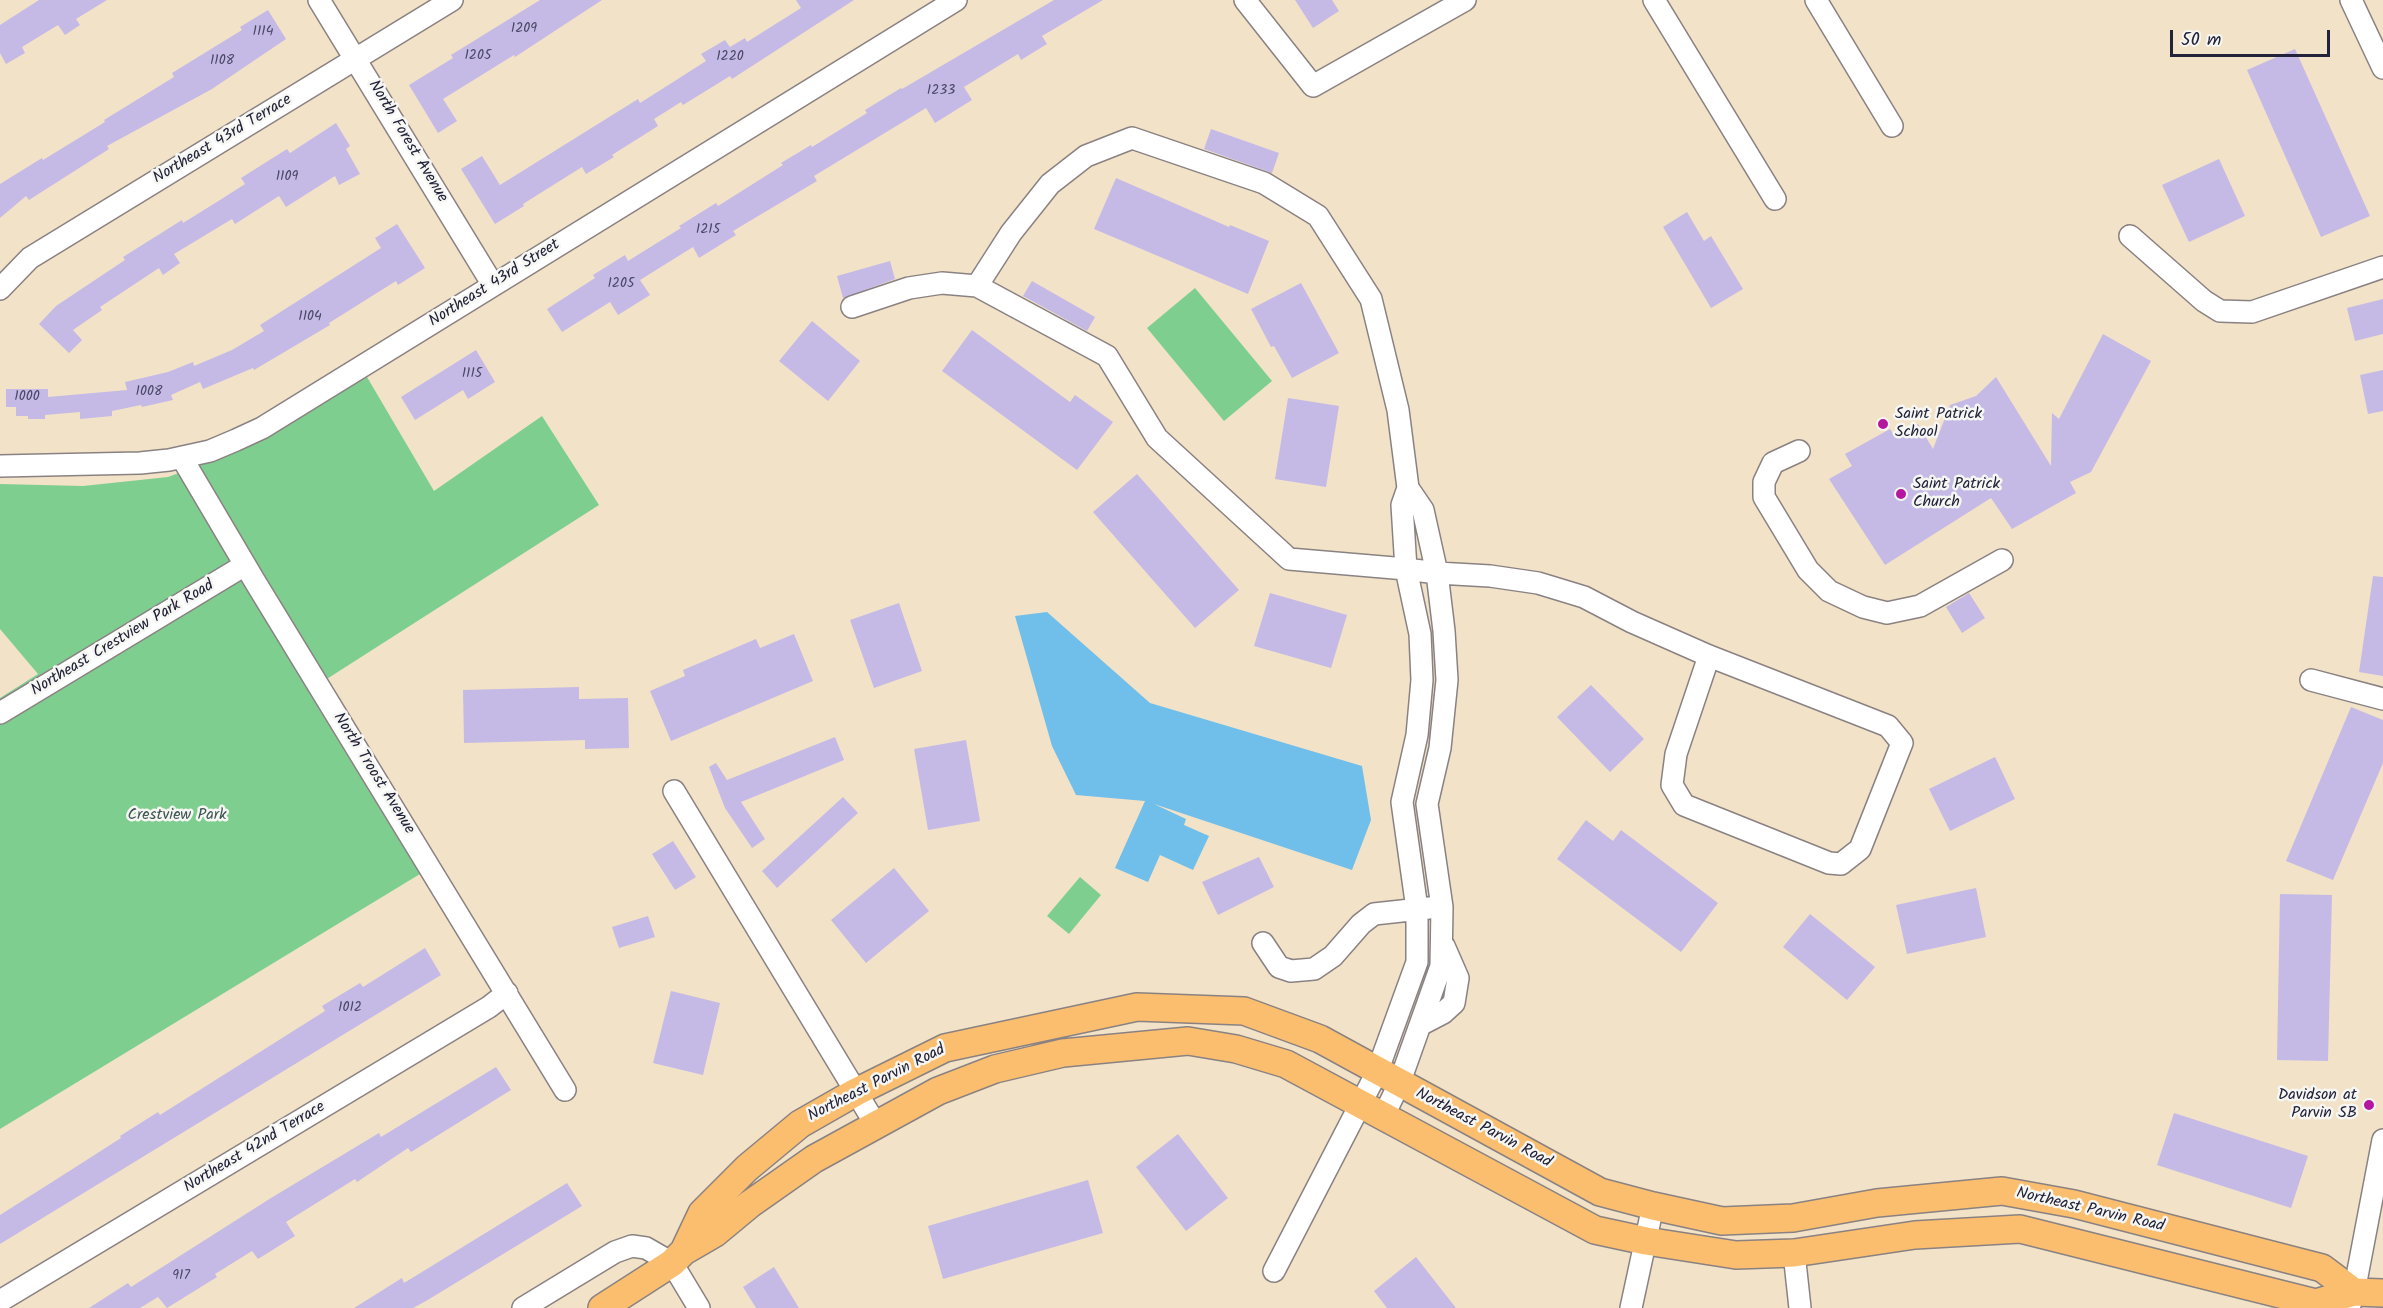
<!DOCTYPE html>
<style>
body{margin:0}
#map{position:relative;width:2383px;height:1308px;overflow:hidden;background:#f2e2c8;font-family:Kalam,sans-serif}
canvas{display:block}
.scale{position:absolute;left:2170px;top:30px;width:160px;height:27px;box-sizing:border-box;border:3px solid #22223b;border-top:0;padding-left:8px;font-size:18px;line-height:21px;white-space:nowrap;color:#22223b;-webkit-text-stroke:4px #f6f6f2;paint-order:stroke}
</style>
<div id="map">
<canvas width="2383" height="1308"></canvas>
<div class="scale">50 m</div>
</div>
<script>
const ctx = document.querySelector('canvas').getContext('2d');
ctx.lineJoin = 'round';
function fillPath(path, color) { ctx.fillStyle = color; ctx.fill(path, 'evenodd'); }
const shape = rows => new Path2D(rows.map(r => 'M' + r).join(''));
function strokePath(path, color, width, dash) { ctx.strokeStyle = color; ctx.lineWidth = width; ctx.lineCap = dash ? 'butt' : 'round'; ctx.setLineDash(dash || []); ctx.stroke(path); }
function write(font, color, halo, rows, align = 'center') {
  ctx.font = font + ' Kalam,sans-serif'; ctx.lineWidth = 5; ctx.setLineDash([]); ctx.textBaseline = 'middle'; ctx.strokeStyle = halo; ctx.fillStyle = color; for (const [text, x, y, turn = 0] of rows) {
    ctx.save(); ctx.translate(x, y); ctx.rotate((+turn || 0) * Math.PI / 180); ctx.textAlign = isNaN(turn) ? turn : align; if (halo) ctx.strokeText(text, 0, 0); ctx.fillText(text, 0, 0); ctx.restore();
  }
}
fillPath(shape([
 [1195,288,1272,381,1224,421,1147,328],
 [367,377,434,491,542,416,599,505,308,691,420,874,0,1129,0,698,38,674,0,629,0,484,83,486,168,477,232,453],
 [1080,877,1101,895,1069,934,1047,916]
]), '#7ecf8f');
fillPath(shape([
 [1047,612,1150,703,1362,766,1371,820,1352,870,1154,804,1186,819,1184,825,1209,836,1193,870,1160,855,1148,882,1115,868,1145,801,1076,795,1052,746,1015,616]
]), '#6fbfea');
fillPath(shape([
 [39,0,107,0,76,19,80,25,65,35,58,25,22,47,25,53,6,64,0,53,0,25],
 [540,0,602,0,515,57,514,55,443,99,457,121,438,133,409,85,453,58,451,55],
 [796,0,854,0,732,79,730,76,683,105,681,102,654,119,658,126,612,155,614,157,586,174,582,167,523,204,524,206,495,224,461,169,482,156,500,185,638,99,640,103,670,84,706,61,701,54,725,40,730,47,745,38,747,42,801,8],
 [1054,0,1103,0,1042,36,1047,44,1021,60,1018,54,964,87,972,100,935,123,926,108,814,176,817,181,733,231,736,235,699,258,693,247,640,280,650,295,618,315,610,302,562,332,547,309,595,278,593,275,625,255,628,261,681,228,679,226,716,203,718,206,783,165,781,163,811,145,812,147,867,113,865,110,901,88,902,89],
 [1295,0,1332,0,1339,11,1313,28],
 [268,10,286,39,212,89,107,146,109,149,29,200,26,196,0,218,0,184,42,158,43,160,105,122,104,120,174,77,172,73,242,30,240,27],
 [2295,49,2370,216,2321,237,2247,70],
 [336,123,350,146,346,149,360,174,339,185,335,176,286,207,279,196,235,224,232,219,174,254,180,263,163,275,159,268,100,307,102,310,73,330,82,340,69,353,39,324,56,306,125,260,123,257,182,220,183,223,220,200,245,184,241,178,287,149,290,153],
 [1211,129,1279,153,1272,173,1204,149],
 [2219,159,2245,216,2189,242,2162,185],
 [1116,178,1229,227,1230,225,1269,241,1248,294,1094,229],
 [1687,212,1704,241,1711,236,1743,289,1711,308,1663,227],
 [397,224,425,268,398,285,396,281,329,323,330,325,254,370,253,368,203,389,200,382,171,395,173,400,142,407,141,405,112,411,112,416,80,419,80,412,45,415,45,419,28,419,28,416,16,416,16,407,6,407,6,389,48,389,48,397,127,390,125,382,168,372,193,362,194,366,232,350,264,331,260,325,381,248,375,238],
 [890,261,895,279,843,298,837,276],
 [1032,281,1095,317,1087,331,1023,296],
 [1301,283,1339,353,1292,378,1274,346,1271,347,1251,309],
 [2383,299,2383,334,2355,341,2347,308],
 [812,321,860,361,828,401,779,361],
 [972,330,1070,402,1075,395,1113,422,1077,470,942,371],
 [2103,334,2151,361,2091,472,2070,482,2076,493,2012,529,1991,498,1885,565,1829,479,1852,466,1845,454,1890,429,1896,438,1918,424,1933,449,1950,405,1976,396,1996,377,2051,466,2052,413,2059,419],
 [476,350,495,382,468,399,463,390,415,420,401,397],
 [2383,370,2383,411,2368,414,2360,375],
 [1288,398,1339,406,1326,487,1275,479],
 [1137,474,1239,590,1195,628,1093,512],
 [2373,576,2383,577,2383,676,2359,672],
 [1270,593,1347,615,1331,668,1254,646],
 [1969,593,1985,618,1962,633,1946,607],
 [899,603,922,671,874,688,850,620],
 [794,634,813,681,671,741,650,691,685,676,683,670,756,639,760,648],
 [1591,685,1644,739,1610,772,1557,717],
 [579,687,579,699,628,698,629,748,585,749,585,740,464,743,463,690],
 [2351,707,2383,720,2383,763,2333,880,2286,861],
 [835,737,844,760,741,802,765,839,752,848,725,808,709,767,716,763,727,780],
 [966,740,980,821,928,830,914,749],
 [1995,757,2015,799,1950,831,1929,789],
 [843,797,858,813,777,888,762,871],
 [1586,820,1613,841,1621,830,1718,903,1681,952,1557,859],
 [673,841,696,877,675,890,652,854],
 [1259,857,1274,887,1218,915,1202,882],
 [894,868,929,911,866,963,831,920],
 [1976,888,1986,937,1907,954,1896,905],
 [2280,894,2332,895,2328,1061,2277,1060],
 [1810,914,1875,967,1847,1000,1783,947],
 [648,916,655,937,619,948,612,927],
 [425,948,441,975,0,1244,0,1215,71,1170,121,1138,120,1136,158,1112,160,1115,325,1011,322,1006,360,983,363,987],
 [671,991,720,1003,703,1075,653,1063],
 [496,1067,511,1090,411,1152,408,1148,357,1182,355,1179,286,1222,295,1236,258,1259,252,1251,215,1274,217,1277,167,1308,158,1297,140,1308,89,1308,128,1283,131,1287,271,1198,379,1133,381,1137],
 [2174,1113,2308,1156,2291,1208,2157,1165],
 [1178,1134,1228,1198,1186,1231,1136,1167],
 [1088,1180,1103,1233,943,1279,928,1226],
 [567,1183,582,1206,426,1301,413,1308,354,1308,402,1278,404,1283],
 [1416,1257,1456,1308,1387,1308,1374,1291],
 [774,1267,799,1308,756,1308,743,1287]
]), '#c5bae6');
const minor = shape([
 [319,0,493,285],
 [1245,0,1313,86,1465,0],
 [1654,0,1775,199],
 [1816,0,1892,126],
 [2351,0,2383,68],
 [2130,236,2204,301,2220,311,2252,312,2383,267],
 [0,289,30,258,452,0],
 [852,307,909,288,942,283,977,286],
 [1799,451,1773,463,1764,482,1764,497,1808,570,1829,591,1863,607,1887,613,1920,606,2002,560],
 [182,458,254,580,565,1090],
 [0,466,140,463,169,460,210,451,236,440,262,428,956,0],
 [2311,680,2383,699],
 [0,713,245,565],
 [674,791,876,1125],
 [1263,943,1279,967,1291,971,1314,969,1333,956,1361,924,1374,914,1429,908],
 [1420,1025,1443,1013,1454,1003,1458,978,1444,946],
 [1384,1115,1399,1084,1441,966,1442,907,1427,804,1440,748,1447,680,1444,631,1437,573,1423,510,1408,488],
 [1794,1253,1800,1308],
 [1274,1271,1377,1072,1417,962,1417,909,1402,802,1417,735,1422,680,1420,634,1406,569,1402,505,1408,488,1398,410,1371,299,1318,216,1264,183,1132,138,1086,156,1050,184,1011,233,977,286,1107,356,1157,438,1289,559,1406,569,1437,573,1490,576,1538,583,1584,597,1632,622,1709,656,1888,726,1902,743,1860,849,1841,864,1829,863,1684,805,1672,785,1676,754,1709,656],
 [0,1301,489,1007,507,993],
 [523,1308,615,1252,632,1246,646,1248,672,1263,699,1308],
 [1631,1308,1653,1206],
 [2349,1308,2354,1292,2383,1140]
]);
const major = shape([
 [684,1251,702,1213,747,1168,800,1124,856,1092,945,1048,1137,1007,1244,1011,1320,1039,1600,1192,1653,1206,1722,1221,1793,1218,1877,1203,2002,1191,2074,1204,2322,1268,2354,1292],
 [602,1308,672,1263,684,1251,715,1233,750,1204,814,1159,938,1091,995,1069,1063,1053,1188,1041,1236,1049,1286,1064,1595,1230,1646,1241,1736,1255,1794,1253,1915,1235,2020,1229,2316,1303,2354,1292,2383,1293]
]);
strokePath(minor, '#8a8282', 24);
strokePath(major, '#8a8282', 30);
strokePath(minor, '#fff', 21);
strokePath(major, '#fbbe6e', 27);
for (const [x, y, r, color] of [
 [1883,424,6,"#b5179e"],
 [1901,494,6,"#b5179e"],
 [2369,1105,6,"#b5179e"]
]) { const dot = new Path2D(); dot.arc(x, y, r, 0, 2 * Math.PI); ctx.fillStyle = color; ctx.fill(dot); strokePath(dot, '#f6f6f2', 2); }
write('14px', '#4b4866', null, [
 ["1209",524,30],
 ["1114",263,33],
 ["1205",478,57],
 ["1220",730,58],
 ["1108",222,62],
 ["1233",941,92],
 ["1109",287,178],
 ["1215",708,231],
 ["1205",621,285],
 ["1104",310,318],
 ["1115",472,375],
 ["1008",149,393],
 ["1000",27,398],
 ["1012",350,1009],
 ["917",181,1277]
]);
write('16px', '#22223b', '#f6f6f2', [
 ["Northeast 43rd Terrace",223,140,-31],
 ["North Forest Avenue",407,142,59],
 ["Northeast 43rd Street",495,284,-32],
 ["Northeast Crestview Park Road",123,639,-31],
 ["North Troost Avenue",373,774,58],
 ["Northeast Parvin Road",877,1084,-27],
 ["Northeast Parvin Road",1483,1129,28],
 ["Northeast 42nd Terrace",255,1148,-31],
 ["Northeast Parvin Road",2090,1211,13]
]);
write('16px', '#22223b', '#f6f6f2', [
 ["Saint Patrick",1895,415],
 ["School",1895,433],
 ["Saint Patrick",1913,485],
 ["Church",1913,503],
 ["Davidson at",2357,1096,"right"],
 ["Parvin SB",2357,1114,"right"]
], 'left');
write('16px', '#3e5654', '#f6f6f2', [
 ["Crestview Park",177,816]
]);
</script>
